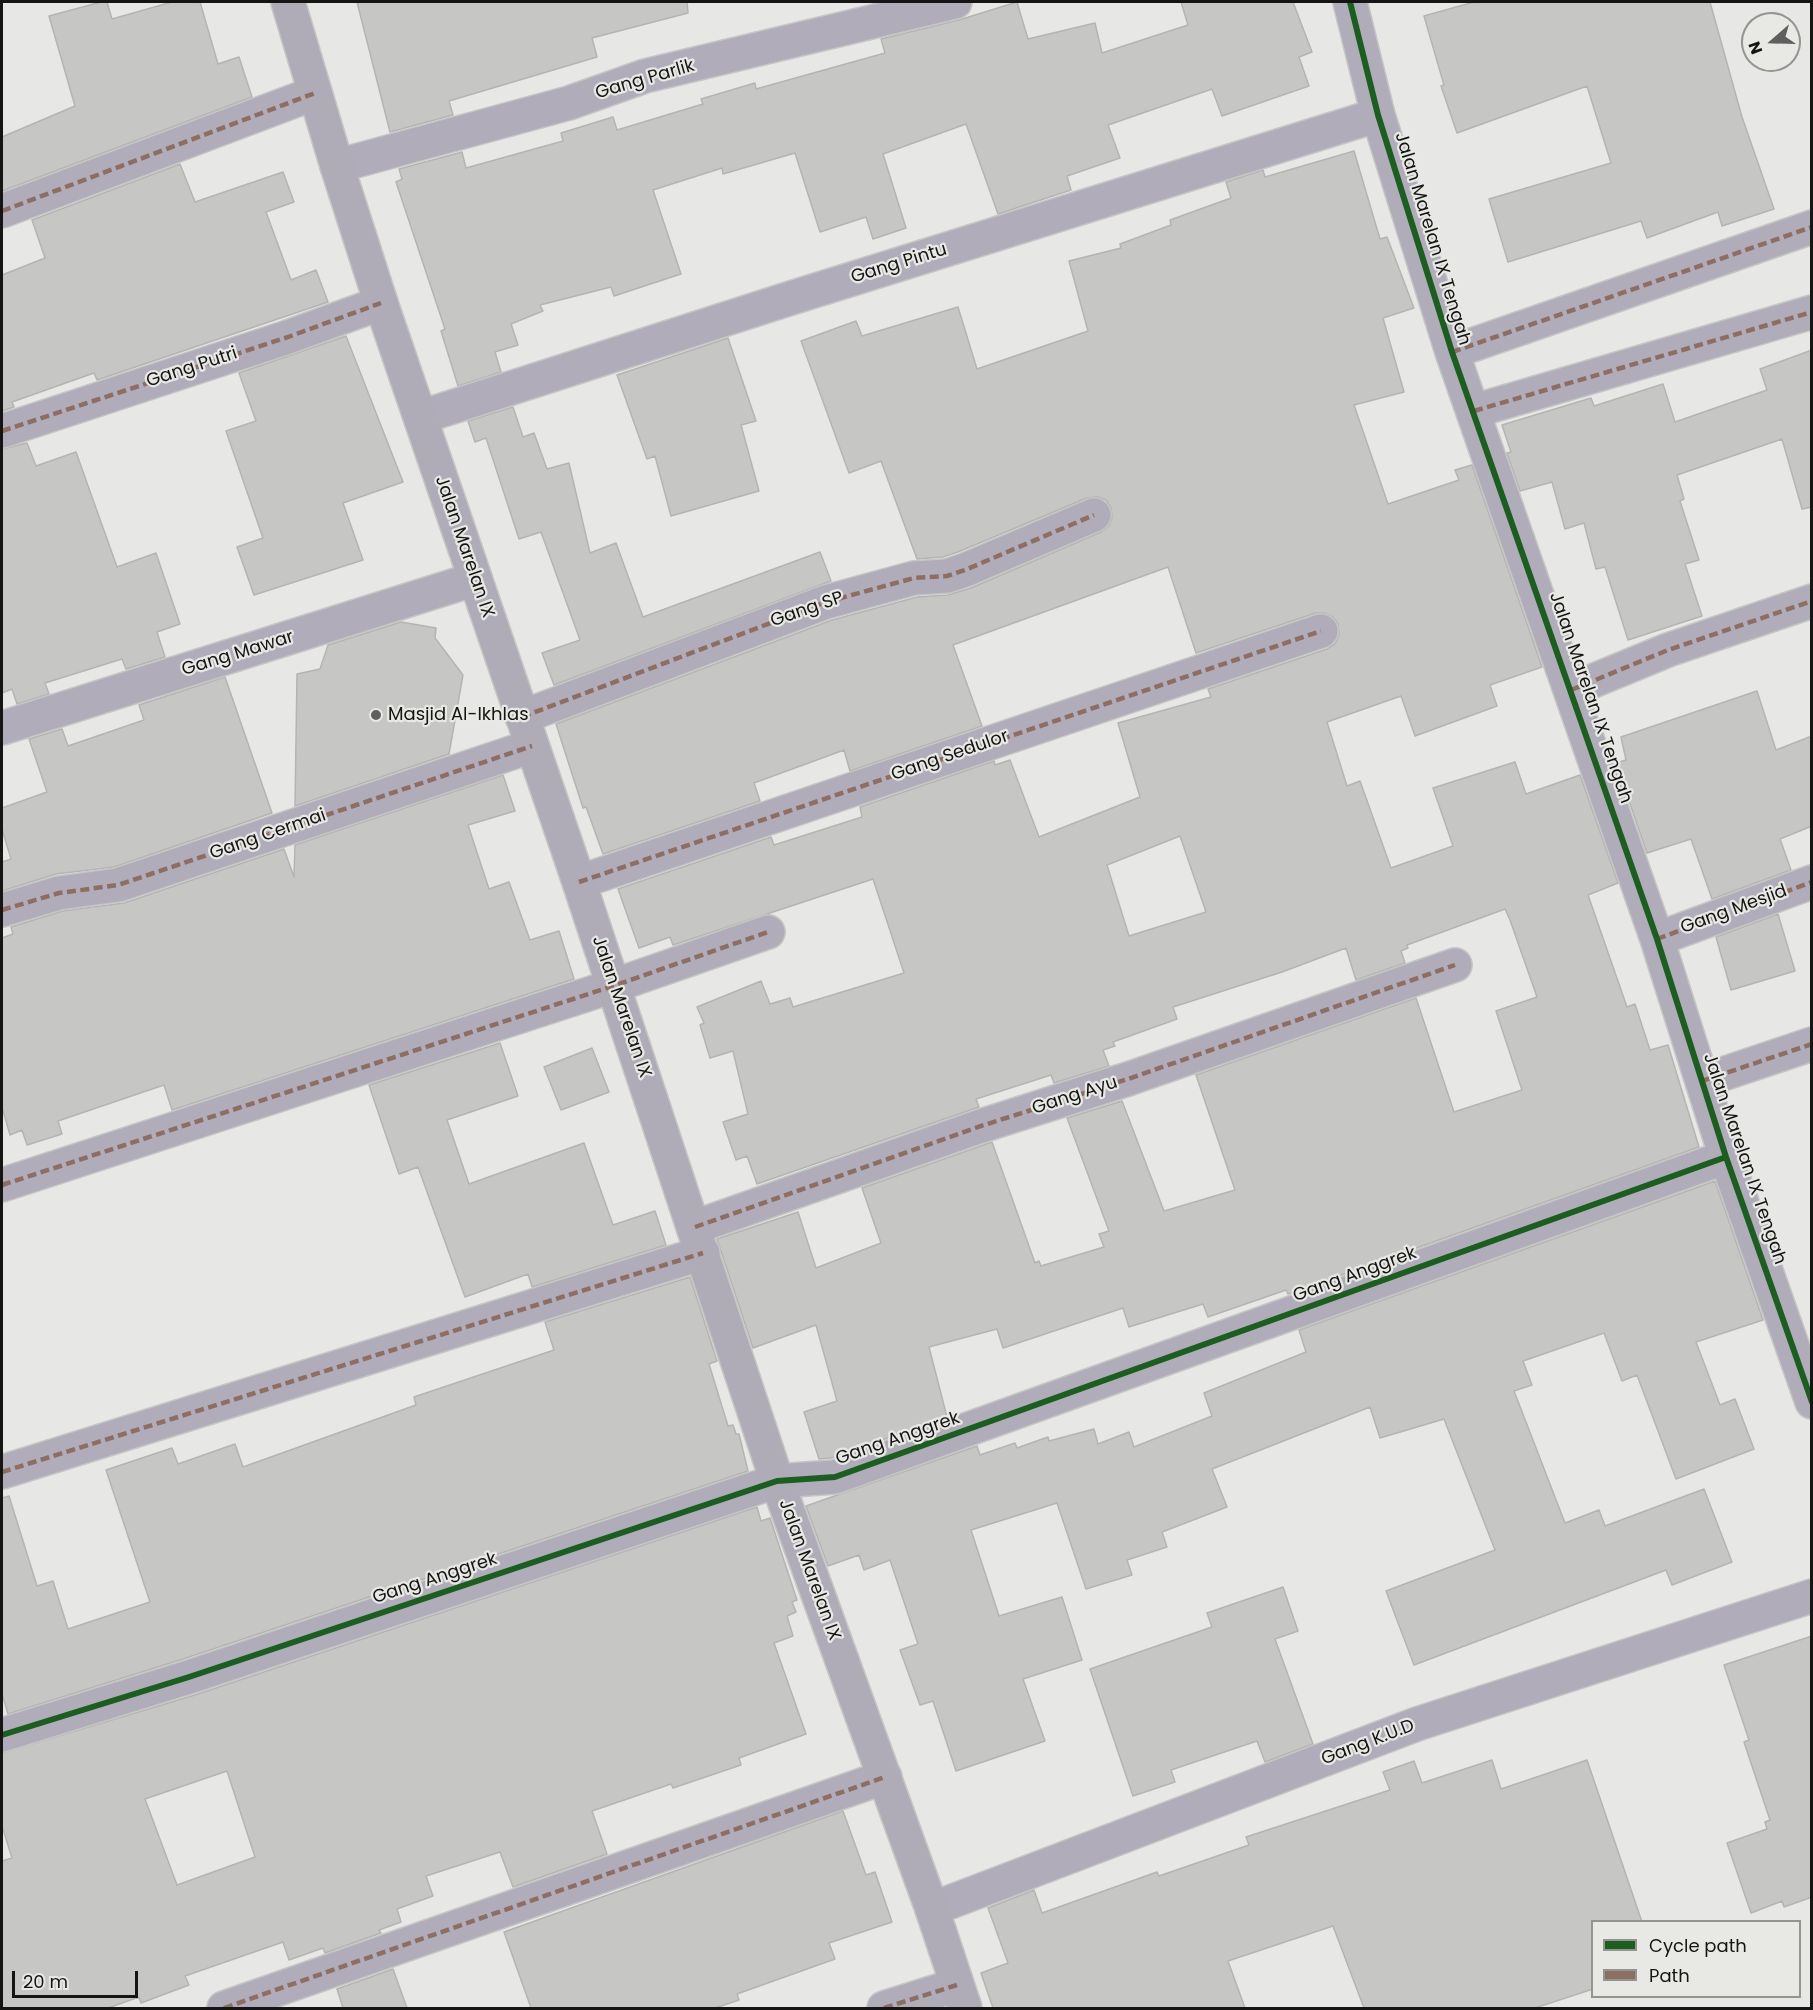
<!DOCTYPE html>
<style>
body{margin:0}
#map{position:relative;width:1813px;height:2010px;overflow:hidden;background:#e7e8e6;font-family:Poppins,sans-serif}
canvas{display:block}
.frame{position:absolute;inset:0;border:3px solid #151514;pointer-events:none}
.legend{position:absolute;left:1591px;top:1920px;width:210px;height:78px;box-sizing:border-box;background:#e8e9e5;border:2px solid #949491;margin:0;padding:8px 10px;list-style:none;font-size:18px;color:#151514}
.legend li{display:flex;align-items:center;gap:12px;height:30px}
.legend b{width:30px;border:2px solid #949491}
.north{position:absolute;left:1741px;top:12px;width:60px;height:60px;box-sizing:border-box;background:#e8e9e5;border:2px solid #949491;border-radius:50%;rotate:250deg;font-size:16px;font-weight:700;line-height:24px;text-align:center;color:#151514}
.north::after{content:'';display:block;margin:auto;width:21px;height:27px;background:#5e5f5e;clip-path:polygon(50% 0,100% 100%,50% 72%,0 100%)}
.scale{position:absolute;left:12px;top:1971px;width:126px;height:27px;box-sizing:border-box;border:3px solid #151514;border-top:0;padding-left:8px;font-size:18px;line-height:21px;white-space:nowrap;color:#151514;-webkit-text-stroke:4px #e8e9e5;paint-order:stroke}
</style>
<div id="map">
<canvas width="1813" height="2010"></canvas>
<div class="frame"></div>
<ul class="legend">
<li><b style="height:8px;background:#1b5e20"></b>Cycle path</li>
<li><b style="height:8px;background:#8d6e63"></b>Path</li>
</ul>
<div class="north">N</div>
<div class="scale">20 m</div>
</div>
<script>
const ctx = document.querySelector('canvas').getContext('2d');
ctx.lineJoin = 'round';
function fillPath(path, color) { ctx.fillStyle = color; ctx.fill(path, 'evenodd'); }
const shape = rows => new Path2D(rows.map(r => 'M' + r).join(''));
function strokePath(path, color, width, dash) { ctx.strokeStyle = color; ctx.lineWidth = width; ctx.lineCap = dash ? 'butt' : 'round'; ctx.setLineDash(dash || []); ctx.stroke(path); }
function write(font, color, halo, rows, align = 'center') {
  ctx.font = font + ' Poppins,sans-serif'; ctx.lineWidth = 4.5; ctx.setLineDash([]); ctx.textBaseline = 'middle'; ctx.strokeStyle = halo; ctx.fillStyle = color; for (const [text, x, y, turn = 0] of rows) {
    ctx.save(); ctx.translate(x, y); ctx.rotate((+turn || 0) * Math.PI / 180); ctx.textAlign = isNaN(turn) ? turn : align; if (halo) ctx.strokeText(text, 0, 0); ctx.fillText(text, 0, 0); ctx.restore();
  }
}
const building = shape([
 [101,2,107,2,112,19,172,2,200,2,218,64,239,57,252,97,2,191,2,137,75,106,49,16,101,2],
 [357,2,687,2,688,13,592,38,597,57,449,101,453,115,390,132,357,2],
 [1017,2,1028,39,1095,23,1102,53,1188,25,1181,2,1293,2,1312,52,1299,57,1309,86,1222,116,1212,89,1108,125,1120,158,1067,176,1071,190,998,214,966,124,883,154,906,228,873,239,866,217,820,232,795,153,723,174,722,168,653,190,681,274,614,296,611,287,540,305,543,311,511,324,518,345,495,352,501,372,458,386,441,331,445,329,396,182,402,179,399,169,462,152,466,168,563,141,561,133,613,117,617,130,703,104,701,99,755,83,756,89,885,53,881,39,959,20,1017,2],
 [1474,2,1710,2,1742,117,1774,209,1722,226,1718,212,1647,238,1641,221,1508,262,1489,199,1611,163,1587,86,1457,133,1441,86,1444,85,1424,16,1474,2],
 [1354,151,1380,239,1387,237,1414,308,1383,318,1404,392,1354,405,1388,504,1459,480,1455,470,1472,465,1542,667,1490,685,1497,706,1415,736,1401,696,1327,722,1347,786,1360,781,1391,868,1453,846,1433,788,1515,762,1526,794,1580,775,1618,883,1588,895,1627,1007,1635,1004,1650,1050,1668,1045,1699,1147,1288,1294,1286,1290,1208,1317,1203,1304,1129,1327,1123,1308,1003,1348,997,1329,929,1347,947,1417,831,1458,819,1459,804,1412,837,1401,816,1325,753,1348,717,1239,798,1212,816,1268,881,1243,862,1188,992,1142,1035,1263,1039,1261,1041,1266,1104,1247,1099,1234,1109,1231,1067,1118,1122,1101,1164,1211,1235,1190,1196,1075,1416,998,1454,1112,1522,1090,1496,1011,1537,997,1510,920,1505,909,1407,945,1408,948,1401,951,1405,963,1356,980,1346,948,1282,972,1173,1007,1177,1019,1113,1042,1115,1046,1103,1050,1109,1066,1054,1083,1051,1075,976,1099,979,1107,757,1184,747,1156,736,1160,723,1122,748,1114,733,1051,710,1058,700,1025,704,1023,697,1007,761,981,770,1004,790,998,793,1007,904,973,873,879,673,945,670,937,639,948,618,889,771,837,774,845,862,817,860,807,994,761,995,765,1010,760,1039,837,1140,797,1118,723,1211,697,1208,689,1327,649,1335,644,1339,635,1338,624,1333,617,1324,613,1316,613,1196,653,1168,567,953,645,982,726,850,771,844,750,754,783,760,801,603,854,586,807,583,808,556,724,832,620,917,597,948,595,971,588,1101,532,1109,526,1112,518,1111,508,1106,500,1097,497,1087,498,958,552,943,557,917,559,881,461,849,473,801,341,856,321,862,336,958,307,977,369,1088,331,1069,261,1121,248,1120,244,1171,225,1170,220,1231,198,1226,182,1263,170,1265,177,1354,151],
 [1180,836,1206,912,1129,936,1107,865,1180,836],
 [180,164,195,202,283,172,294,202,266,212,291,280,316,270,328,302,97,380,94,373,12,402,14,407,2,411,2,275,45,258,32,220,180,164],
 [346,336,403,482,343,503,363,560,254,595,237,547,263,538,226,431,256,421,239,373,346,336],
 [728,338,756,421,741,425,759,491,671,516,655,456,647,459,617,375,728,338],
 [1812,350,1812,507,1802,509,1782,439,1677,475,1684,499,1680,501,1699,560,1685,564,1702,616,1628,640,1605,567,1596,569,1584,523,1565,529,1552,482,1520,491,1507,453,1511,452,1502,425,1591,398,1594,406,1663,384,1675,422,1767,390,1760,369,1812,350],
 [513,407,523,437,534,433,547,469,569,463,590,553,616,543,643,617,820,552,831,581,554,685,542,653,580,640,541,532,519,539,486,438,475,442,468,421,513,407],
 [27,443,36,466,76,452,117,567,156,553,180,624,157,632,165,657,126,669,122,659,45,683,49,694,17,704,12,689,2,693,2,449,27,443],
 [401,622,436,628,435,638,463,675,449,754,295,806,297,674,320,669,328,645,401,622],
 [225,677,272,813,114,867,56,874,2,891,2,862,11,859,2,829,2,808,47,792,29,739,62,729,68,746,144,720,139,705,225,677],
 [1757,691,1776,750,1812,736,1812,826,1780,839,1791,870,1712,899,1691,839,1647,853,1616,763,1626,760,1621,737,1757,691],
 [503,775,515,811,468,825,489,889,509,882,530,940,559,931,574,979,172,1110,164,1085,58,1121,62,1134,27,1145,22,1130,10,1135,2,1107,2,938,13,934,11,927,63,911,124,903,284,849,294,877,295,845,503,775],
 [1778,914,1795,971,1731,990,1716,937,1778,914],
 [500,1043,518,1096,447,1120,469,1184,584,1143,613,1225,655,1211,666,1245,532,1287,528,1274,465,1297,418,1167,399,1174,369,1085,500,1043],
 [592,1048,609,1092,561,1110,544,1067,592,1048],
 [1715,1181,1763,1320,1696,1342,1720,1405,1735,1399,1754,1449,1676,1479,1637,1375,1622,1381,1604,1333,1523,1361,1532,1385,1514,1391,1565,1523,1599,1510,1605,1526,1704,1489,1732,1562,1672,1585,1666,1570,1414,1665,1386,1591,1495,1550,1444,1419,1380,1438,1370,1407,1212,1469,1227,1507,1162,1532,1167,1547,1127,1560,1132,1575,1086,1589,1057,1503,971,1530,999,1616,1062,1597,1082,1660,1023,1679,1045,1741,956,1771,933,1701,920,1705,900,1650,918,1644,890,1560,864,1570,859,1555,828,1566,806,1506,977,1446,980,1455,1015,1443,1017,1448,1048,1437,1049,1441,1094,1429,1098,1444,1129,1432,1134,1447,1212,1416,1204,1393,1306,1352,1299,1330,1715,1181],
 [690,1277,717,1361,709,1364,728,1426,733,1425,736,1434,739,1434,748,1471,183,1659,8,1714,2,1694,2,1498,9,1496,37,1586,53,1581,68,1629,150,1602,106,1470,172,1448,178,1464,235,1444,243,1467,416,1405,414,1397,554,1350,545,1322,690,1277],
 [757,1507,761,1521,770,1518,797,1600,792,1602,796,1612,787,1616,793,1636,774,1643,806,1734,739,1758,741,1765,673,1788,671,1784,592,1811,607,1854,513,1887,500,1852,426,1876,433,1896,397,1909,401,1922,379,1930,381,1933,325,1953,323,1948,289,1960,283,1942,185,1976,189,1985,141,2003,139,1997,108,2008,2,2008,2,1861,12,1858,2,1826,2,1753,195,1695,757,1507],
 [227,1771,255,1857,177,1885,145,1799,227,1771],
 [1283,1587,1298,1631,1275,1639,1313,1744,1265,1762,1257,1741,1171,1770,1175,1782,1133,1796,1090,1669,1212,1627,1207,1613,1283,1587],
 [1812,1636,1812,1897,1784,1907,1782,1901,1751,1913,1727,1843,1767,1829,1765,1822,1770,1820,1744,1742,1749,1740,1724,1665,1812,1636],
 [1492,1760,1501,1789,1587,1760,1642,1922,1593,1922,1593,1989,1535,2008,1364,2008,1333,1926,1228,1961,1245,2008,993,2008,981,1973,1008,1963,988,1908,1034,1890,1042,1913,1157,1872,1159,1876,1249,1845,1246,1837,1390,1790,1383,1772,1414,1761,1422,1783,1492,1760],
 [843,1811,866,1875,875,1872,892,1922,829,1943,835,1959,737,1994,739,2000,715,2008,531,2008,504,1932,843,1811],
 [393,1969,407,2008,343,2008,337,1989,393,1969]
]);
fillPath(building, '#c6c6c5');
strokePath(building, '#b4b5b3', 1.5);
const street = shape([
 [1350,2,1378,115,1452,352,1657,939,1726,1157,1812,1402],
 [337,166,569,103,645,76,955,2],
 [2,211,315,93],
 [1452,352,1812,227],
 [1474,411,1812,312],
 [421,417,791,298,1378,115],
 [2,431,288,337,381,303],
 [1571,690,1668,650,1812,601],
 [522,717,826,602,914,578,947,576,965,570,1094,515],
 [2,728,475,579],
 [579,882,1321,631],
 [2,910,59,893,118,885,532,746],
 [1657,939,1812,882],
 [1702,1081,1812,1044],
 [2,1185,613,986,768,932],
 [695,1227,978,1127,1128,1079,1455,965],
 [2,1472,703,1253],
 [2,1735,189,1677,777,1481,835,1477,1726,1157],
 [932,1909,1417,1724,1812,1596],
 [224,2008,885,1777],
 [884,2008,957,1985]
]);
const secondary = shape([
 [288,2,337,166,381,303,579,882,777,1481,932,1909,965,2008]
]);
strokePath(street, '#c5c6c4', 36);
strokePath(secondary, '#c5c6c4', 36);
strokePath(street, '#b0acb9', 33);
strokePath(secondary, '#afacb8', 33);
strokePath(shape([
 [2,211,315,93],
 [1452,352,1812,227],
 [1474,411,1812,312],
 [2,431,288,337,381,303],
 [1571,690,1668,650,1812,601],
 [522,717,826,602,914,578,947,576,965,570,1094,515],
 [579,882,1321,631],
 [2,910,59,893,118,885,532,746],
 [1657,939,1812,882],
 [1702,1081,1812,1044],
 [2,1185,613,986,768,932],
 [695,1227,978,1127,1128,1079,1455,965],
 [2,1472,703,1253],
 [224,2008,885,1777],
 [884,2008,957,1985]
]), '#8d6e63', 4.5, [9, 4.5]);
strokePath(shape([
 [1350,2,1378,115,1452,352,1657,939,1726,1157,1812,1402],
 [2,1735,189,1677,777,1481,835,1477,1726,1157]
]), '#1b5e20', 6);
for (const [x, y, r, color] of [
 [376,715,6,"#5e5f5e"]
]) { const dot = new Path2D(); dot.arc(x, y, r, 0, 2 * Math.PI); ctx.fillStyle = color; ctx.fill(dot); strokePath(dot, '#e8e9e5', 2); }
write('18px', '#151514', '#e8e9e5', [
 ["Gang Parlik",645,80,-16],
 ["Jalan Marelan IX Tengah",1432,239,73],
 ["Gang Pintu",899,264,-17],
 ["Gang Putri",192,368,-18],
 ["Jalan Marelan IX",464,547,71],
 ["Gang SP",807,610,-19],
 ["Gang Mawar",238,654,-17],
 ["Jalan Marelan IX Tengah",1590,698,71],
 ["Gang Sedulor",950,756,-19],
 ["Gang Cermai",268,835,-19],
 ["Gang Mesjid",1734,910,-20],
 ["Jalan Marelan IX",621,1007,71],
 ["Gang Ayu",1075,1096,-18],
 ["Jalan Marelan IX Tengah",1744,1159,71],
 ["Gang Anggrek",1355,1275,-20],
 ["Gang Anggrek",898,1439,-19],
 ["Jalan Marelan IX",809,1570,70],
 ["Gang Anggrek",435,1579,-18],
 ["Gang K.U.D",1368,1743,-21]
]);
write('18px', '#151514', '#e8e9e5', [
 ["Masjid Al-Ikhlas",388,715]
], 'left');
</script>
